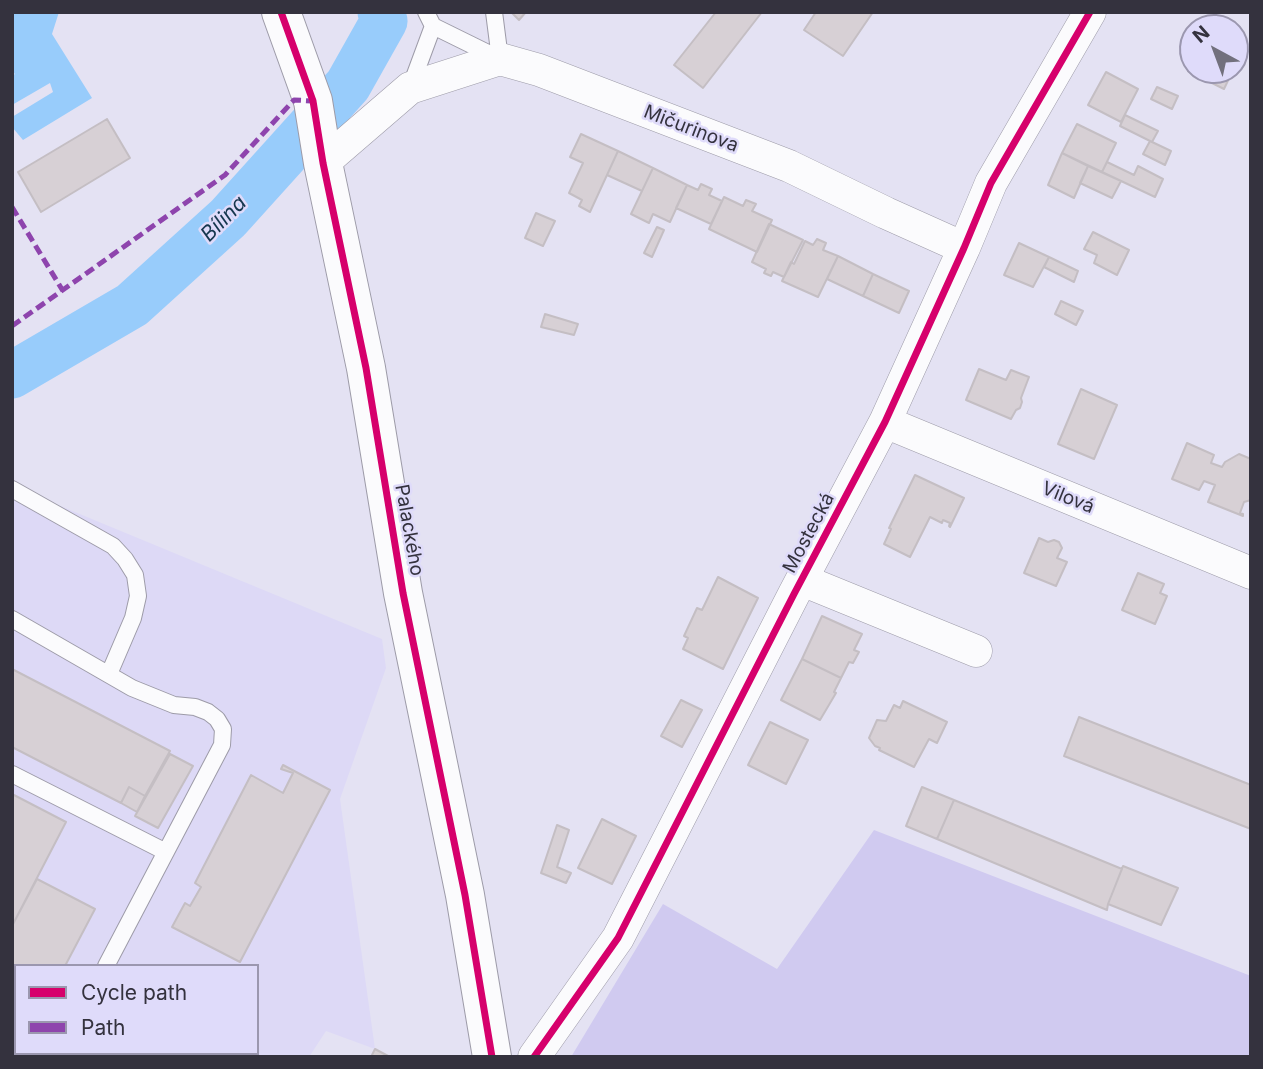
<!DOCTYPE html>
<meta charset="utf-8">
<style>
body{margin:0}
#map{position:relative;width:1263px;height:1069px;overflow:hidden;background:#e4e2f3;font-family:Inter,sans-serif}
canvas{display:block}
.frame{position:absolute;inset:0;border:14px solid #34323e;pointer-events:none}
.legend{position:absolute;left:14px;top:964px;width:245px;height:91px;box-sizing:border-box;background:#dfdbfa;border:2px solid #9b97af;margin:0;padding:9px 12px;list-style:none;font-size:21px;color:#34323e}
.legend li{display:flex;align-items:center;gap:14px;height:35px}
.legend b{width:35px;border:2px solid #9b97af}
.north{position:absolute;left:1179px;top:14px;width:70px;height:70px;box-sizing:border-box;background:#dfdbfa;border:2px solid #9b97af;border-radius:50%;rotate:319deg;font-size:19px;font-weight:700;line-height:28px;text-align:center;color:#34323e}
.north::after{content:'';display:block;margin:auto;width:24px;height:32px;background:#72707d;clip-path:polygon(50% 0,100% 100%,50% 72%,0 100%)}
</style>
<div id="map">
<canvas width="1263" height="1069"></canvas>
<div class="frame"></div>
<ul class="legend">
<li><b style="height:9px;background:#d6006c"></b>Cycle path</li>
<li><b style="height:9px;background:#8e44ad"></b>Path</li>
</ul>
<div class="north">N</div>
</div>
<script>
const ctx = document.querySelector('canvas').getContext('2d');
ctx.lineJoin = 'round';
function fillPath(path, color) { ctx.fillStyle = color; ctx.fill(path, 'evenodd'); }
const shape = rows => new Path2D(rows.map(r => 'M' + r).join(''));
function strokePath(path, color, width, dash) { ctx.strokeStyle = color; ctx.lineWidth = width; ctx.lineCap = dash ? 'butt' : 'round'; ctx.setLineDash(dash || []); ctx.stroke(path); }
function write(font, color, halo, rows, align = 'center') {
  ctx.font = font + ' Inter,sans-serif'; ctx.lineWidth = 5; ctx.setLineDash([]); ctx.textBaseline = 'middle'; ctx.strokeStyle = halo; ctx.fillStyle = color; for (const [text, x, y, turn = 0] of rows) {
    ctx.save(); ctx.translate(x, y); ctx.rotate((+turn || 0) * Math.PI / 180); ctx.textAlign = isNaN(turn) ? turn : align; if (halo) ctx.strokeText(text, 0, 0); ctx.fillText(text, 0, 0); ctx.restore();
  }
}
fillPath(shape([
 [12,486,382,639,386,668,340,799,375,1049,326,1031,309,1057,12,1057],
 [16,966,257,966,257,1053,16,1053]
]), '#ddd9f6');
fillPath(shape([
 [874,830,1251,976,1251,1057,571,1057,663,904,777,969]
]), '#d0caf0');
fillPath(shape([
 [12,12,59,12,52,34,92,98,23,140,12,127,12,117,53,92,50,83,12,105,12,76,15,74,12,71]
]), '#98ccfb');
strokePath(shape([
 [12,375,132,305,228,218,348,85,384,21,381,12]
]), '#98ccfb', 47);
const building = shape([
 [511,12,526,12,519,20,511,12],
 [716,12,762,12,703,88,674,65,716,12],
 [816,12,873,12,843,56,804,30,816,12],
 [1235,42,1244,47,1235,66,1235,42],
 [1193,62,1193,70,1233,70,1224,89,1188,71,1193,62],
 [1106,72,1138,89,1121,122,1088,105,1106,72],
 [1157,87,1178,96,1172,109,1151,99,1157,87],
 [1125,115,1158,131,1152,142,1120,126,1125,115],
 [107,119,130,158,41,212,18,172,107,119],
 [1077,124,1116,143,1102,172,1062,153,1077,124],
 [581,134,618,151,590,212,579,206,582,200,569,193,583,163,570,157,581,134],
 [1150,141,1171,151,1165,165,1143,154,1150,141],
 [618,151,653,168,642,191,607,175,618,151],
 [1062,153,1088,166,1074,198,1048,185,1062,153],
 [1107,162,1134,175,1138,166,1163,179,1155,197,1102,172,1107,162],
 [1088,166,1121,181,1112,198,1080,183,1088,166],
 [653,168,687,185,670,222,653,214,649,223,631,214,653,168],
 [701,184,712,189,709,195,722,201,711,224,676,208,687,185,698,190,701,184],
 [724,197,743,206,746,200,756,204,752,211,772,220,757,252,709,229,724,197],
 [536,213,555,221,543,246,525,238,536,213],
 [769,224,803,240,784,277,773,272,771,276,764,273,766,269,752,262,769,224],
 [657,227,664,230,652,257,644,253,657,227],
 [1093,232,1129,250,1117,275,1094,263,1097,255,1084,249,1093,232],
 [817,239,826,243,823,250,838,256,818,297,782,281,791,262,794,264,805,241,813,245,817,239],
 [1019,243,1049,257,1033,287,1004,275,1019,243],
 [838,256,873,274,863,296,827,279,838,256],
 [1049,257,1078,271,1074,282,1044,267,1049,257],
 [873,274,909,291,899,313,863,296,873,274],
 [1061,301,1083,311,1076,325,1055,314,1061,301],
 [545,314,578,324,574,335,541,327,545,314],
 [979,369,1006,380,1011,370,1029,377,1021,398,1022,402,1020,408,1016,410,1011,419,966,400,979,369],
 [1081,389,1117,405,1094,459,1058,444,1081,389],
 [1187,443,1214,455,1211,463,1222,467,1225,462,1239,454,1251,459,1251,500,1244,502,1240,513,1243,514,1243,516,1208,502,1215,485,1204,481,1199,490,1172,479,1187,443],
 [915,475,964,498,950,527,949,526,950,523,943,520,942,523,930,517,910,557,884,544,891,529,889,528,915,475],
 [1039,538,1048,542,1054,540,1059,542,1062,548,1057,558,1067,562,1056,586,1024,573,1039,538],
 [1138,573,1164,584,1160,593,1167,596,1155,624,1122,610,1138,573],
 [718,577,758,598,723,669,683,649,688,638,684,636,697,608,702,610,718,577],
 [822,616,862,634,854,650,859,652,853,663,849,662,841,678,802,659,822,616],
 [802,659,841,678,834,692,836,693,820,720,781,700,802,659],
 [12,669,170,751,145,796,129,787,121,803,12,747,12,669],
 [681,700,702,710,682,747,661,736,681,700],
 [903,701,947,722,937,743,929,739,914,767,879,750,880,748,875,746,869,738,877,720,886,721,894,705,900,708,903,701],
 [1079,717,1251,785,1251,829,1064,756,1079,717],
 [770,722,808,740,786,784,748,765,770,722],
 [170,754,193,766,158,828,135,816,170,754],
 [283,765,330,790,240,962,172,927,185,903,190,906,201,887,195,883,251,775,283,793,293,773,281,769,283,765],
 [129,787,145,796,137,812,121,803,129,787],
 [922,787,954,800,937,839,906,826,922,787],
 [12,794,66,822,12,926,12,794],
 [954,800,1122,869,1108,904,1107,910,937,839,954,800],
 [602,819,636,836,612,884,578,868,602,819],
 [557,825,569,830,557,867,571,873,566,883,541,873,557,825],
 [1123,866,1178,888,1161,925,1108,904,1123,866],
 [37,879,95,909,65,966,16,966,16,1053,18,1053,16,1057,12,1057,12,926,37,879],
 [375,1049,390,1057,371,1057,375,1049]
]);
fillPath(building, '#d7d0d5');
strokePath(building, '#c4bec3', 2);
const lane = shape([
 [494,12,500,59],
 [433,26,498,58],
 [410,88,433,26,426,12],
 [12,489,113,546,125,559,135,575,138,596,133,618,109,674],
 [12,619,132,688,174,705,195,707,208,712,217,719,223,729,222,745,106,966],
 [12,774,166,852],
 [58,1057,60,1053]
]);
const street = shape([
 [323,163,410,88,500,59,539,70,789,166,886,213,964,248],
 [885,422,1251,573],
 [802,580,976,651],
 [534,1057,618,938,794,594,885,422,964,248,991,183,1090,12]
]);
const secondary = shape([
 [281,12,313,101,323,163,366,368,403,593,465,895,492,1057]
]);
strokePath(lane, '#9d9ba8', 18);
strokePath(street, '#9d9ba8', 33);
strokePath(secondary, '#9d9ba8', 40);
strokePath(lane, '#fbfbfd', 16);
strokePath(street, '#fbfbfd', 32);
strokePath(secondary, '#fbfbfd', 38);
strokePath(shape([
 [12,207,63,291],
 [12,326,225,175,294,100,313,101]
]), '#8e44ad', 5, [10, 5]);
strokePath(shape([
 [281,12,313,101,323,163,366,368,403,593,465,895,492,1057],
 [534,1057,618,938,794,594,885,422,964,248,991,183,1090,12]
]), '#d6006c', 7);
write('19px', '#34323e', '#dfdbfa', [
 ["Mičurinova",691,129,21],
 ["Vilová",1068,498,22],
 ["Palackého",409,530,80],
 ["Mostecká",809,533,-62]
]);
write('italic 21px', '#15364e', '#dfdbfa', [
 ["Bílina",224,219,-45]
]);
</script>
